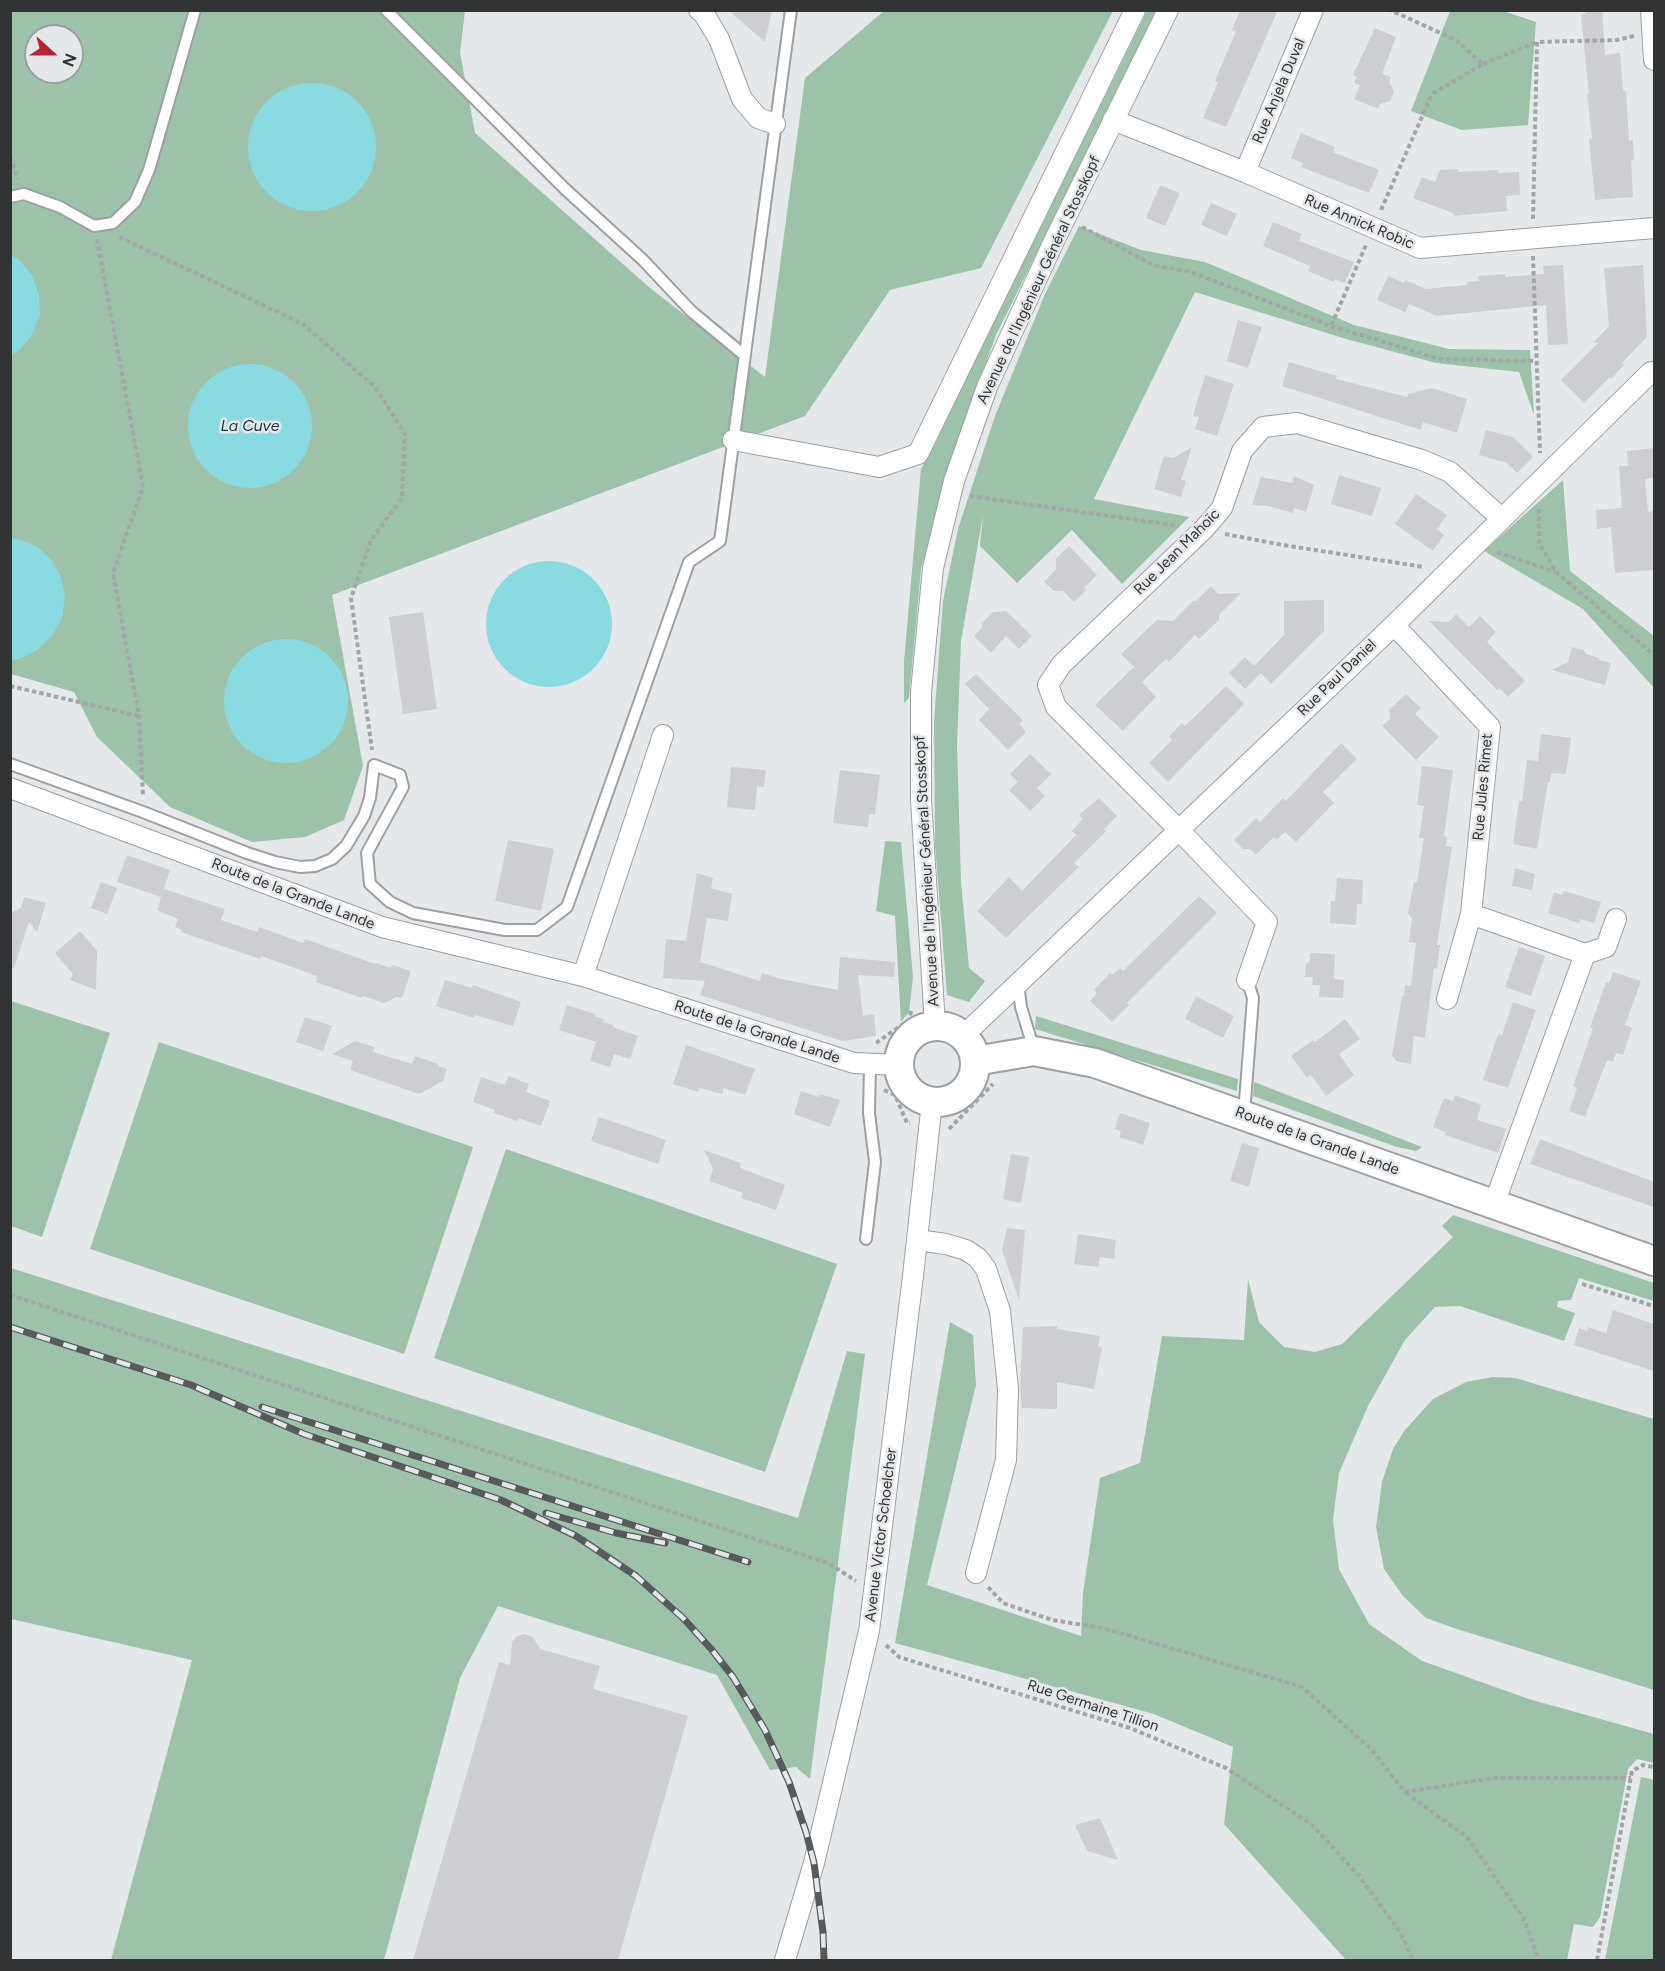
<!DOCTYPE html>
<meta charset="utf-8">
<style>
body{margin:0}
#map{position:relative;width:1665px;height:1971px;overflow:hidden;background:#e5e8eb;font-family:Figtree,sans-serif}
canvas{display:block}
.frame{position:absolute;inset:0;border:12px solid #323334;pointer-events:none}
.north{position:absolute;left:24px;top:24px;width:60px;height:60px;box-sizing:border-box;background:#e5e8eb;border:2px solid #9da0a2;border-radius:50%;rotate:111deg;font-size:16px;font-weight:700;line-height:24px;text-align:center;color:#323334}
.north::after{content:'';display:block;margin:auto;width:21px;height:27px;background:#b62439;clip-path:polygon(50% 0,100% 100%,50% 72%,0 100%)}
</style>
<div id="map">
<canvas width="1665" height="1971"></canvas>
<div class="frame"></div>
<div class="north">N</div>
</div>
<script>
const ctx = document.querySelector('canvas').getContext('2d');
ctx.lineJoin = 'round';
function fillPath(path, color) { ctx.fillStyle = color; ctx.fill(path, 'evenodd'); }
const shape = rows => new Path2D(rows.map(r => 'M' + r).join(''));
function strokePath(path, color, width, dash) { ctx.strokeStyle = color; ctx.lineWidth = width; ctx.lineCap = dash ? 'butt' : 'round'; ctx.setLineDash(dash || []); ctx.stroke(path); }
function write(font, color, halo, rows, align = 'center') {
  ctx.font = font + ' Figtree,sans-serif'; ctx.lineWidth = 5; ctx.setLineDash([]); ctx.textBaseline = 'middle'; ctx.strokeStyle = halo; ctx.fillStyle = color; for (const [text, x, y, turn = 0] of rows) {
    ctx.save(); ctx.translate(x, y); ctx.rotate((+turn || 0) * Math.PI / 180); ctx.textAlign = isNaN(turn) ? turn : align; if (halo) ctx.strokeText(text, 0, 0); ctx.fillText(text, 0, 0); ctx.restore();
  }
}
fillPath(shape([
 [10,11,465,11,460,53,475,133,650,288,765,377,805,78,884,11,1113,11,981,268,890,290,805,416,332,595,363,766,344,820,305,837,252,842,170,807,97,737,74,692,11,674],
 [36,36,72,36,72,72,36,72],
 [1147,11,1157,11,996,335,951,461,921,569,909,698,904,703,904,661,921,469],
 [1450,11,1503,11,1536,22,1528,125,1462,130,1411,111],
 [1079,226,1141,250,1205,262,1354,325,1449,349,1530,350,1534,415,1519,372,1436,363,1346,339,1195,292,1094,499,1189,517,1122,584,1072,530,1017,583,980,546,983,515,961,641,957,745,961,881,969,968,985,981,969,1002,947,995,935,844,934,722,943,601,958,529,995,416,1045,294],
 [1563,480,1570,571,1654,636,1654,688,1583,609,1484,551],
 [885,841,901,842,913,977,909,1012,901,1022,895,916,876,911],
 [11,1001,110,1033,42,1237,11,1226],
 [1036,1016,1238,1079,1237,1091,1035,1029],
 [159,1042,473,1147,404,1354,90,1249],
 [1254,1082,1422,1147,1416,1151,1397,1147,1253,1096],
 [506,1149,837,1264,765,1472,434,1358],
 [1453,1215,1654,1283,1654,1301,1579,1278,1571,1300,1558,1301,1557,1307,1575,1313,1564,1341,1460,1306,1435,1307,1405,1340,1368,1406,1339,1473,1333,1520,1339,1569,1369,1624,1422,1661,1529,1699,1654,1734,1654,1763,1637,1759,1628,1769,1600,1917,1593,1927,1574,1924,1567,1960,1346,1960,1224,1824,1233,1747,1154,1714,895,1643,950,1322,973,1335,976,1385,927,1585,1081,1636,1083,1593,1100,1478,1140,1463,1162,1336,1244,1340,1248,1279,1259,1322,1284,1347,1315,1352,1342,1344,1453,1237,1442,1226],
 [11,1268,798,1518,847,1351,865,1354,810,1779,796,1767,770,1770,717,1675,498,1606,460,1678,384,1960,111,1960,192,1660,11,1619],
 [1493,1377,1515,1378,1654,1419,1654,1690,1454,1628,1426,1618,1403,1596,1384,1569,1376,1527,1382,1482,1393,1449,1405,1430,1433,1399,1466,1382],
 [1641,1777,1654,1780,1654,1960,1605,1960]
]), '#9ec1a9');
fillPath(shape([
 '248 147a64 64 0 1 1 128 0a64 64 0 1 1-128 0Z',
 [11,255,19,260,32,275,39,294,40,314,33,333,21,349,11,356],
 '188 426a62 62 0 1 1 124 0a62 62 0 1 1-124 0Z',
 [10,537,35,545,51,559,61,577,65,597,62,618,52,636,37,650,19,659,11,660],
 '486 624a63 63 0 1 1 126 0a63 63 0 1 1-126 0Z',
 '224 701a62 62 0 1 1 124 0a62 62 0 1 1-124 0Z'
]), '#89dbe0');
fillPath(shape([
 [728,10,772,10,765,42],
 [1240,10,1278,10,1226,127,1203,118,1218,82,1215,81,1236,31,1232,30],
 [1585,10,1602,10,1605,55,1620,53,1623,91,1626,91,1629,141,1633,140,1634,160,1631,160,1633,197,1595,200,1589,139,1592,138,1587,94,1589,94,1581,15,1585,14],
 [1375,28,1396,37,1382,74,1391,77,1389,82,1394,92,1390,101,1380,104,1378,109,1354,99,1360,85,1354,83,1357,77,1353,75],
 [1301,133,1335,147,1333,152,1379,170,1369,193,1301,167,1303,163,1291,158],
 [1458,169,1458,172,1498,170,1498,173,1519,172,1520,195,1506,196,1507,211,1454,216,1453,213,1413,198,1422,177,1435,182,1440,170],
 [1160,185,1180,193,1165,226,1146,218],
 [1211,203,1237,214,1227,236,1201,225],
 [1273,222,1302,234,1299,241,1354,262,1345,283,1335,279,1334,282,1308,271,1310,266,1263,246],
 [1563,265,1568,344,1548,345,1546,305,1437,316,1409,304,1405,312,1377,300,1388,276,1404,283,1405,280,1426,289,1467,285,1467,282,1479,281,1478,276,1505,274,1505,277,1544,274,1543,266],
 [1643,265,1647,337,1622,363,1624,365,1611,379,1610,377,1584,403,1561,380,1599,342,1593,343,1609,326,1604,268],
 [1238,320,1262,327,1248,368,1227,361],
 [1289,362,1337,376,1336,379,1407,397,1408,394,1432,388,1467,399,1457,433,1423,422,1421,430,1282,386],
 [1205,375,1234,384,1217,436,1195,429,1199,417,1193,416],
 [1486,430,1513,437,1533,457,1517,473,1507,463,1479,455],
 [1192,447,1181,480,1186,481,1181,497,1154,489,1164,456,1173,458],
 [1654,448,1654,478,1645,479,1648,512,1654,511,1654,570,1615,573,1611,527,1597,529,1596,510,1622,508,1619,466,1628,466,1627,451],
 [1339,475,1381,488,1372,516,1331,504],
 [1294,476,1314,485,1306,512,1294,508,1293,513,1268,506,1252,505,1261,477,1292,483],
 [1416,494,1447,515,1437,529,1444,535,1433,551,1395,524],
 [1069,546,1097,575,1084,588,1086,590,1074,602,1063,591,1054,591,1044,582,1056,569,1056,559],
 [1211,586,1218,594,1241,593,1219,615,1219,620,1199,639,1195,635,1169,662,1166,659,1142,682,1156,697,1123,731,1095,705,1134,667,1121,654,1157,620,1173,621,1194,600,1195,602],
 [1324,600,1324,631,1271,684,1261,673,1245,689,1229,673,1245,657,1254,666,1284,635,1284,601],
 [1006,611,1032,636,1019,649,1006,636,991,653,974,636,982,628,982,623,993,612],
 [423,612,437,709,403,714,389,617],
 [1456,614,1469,627,1480,616,1496,632,1487,642,1525,681,1508,697,1499,688,1497,690,1429,621,1449,622],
 [1572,647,1584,650,1586,654,1599,658,1599,660,1611,663,1605,685,1552,670,1568,662],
 [976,674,1023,720,1019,724,1026,732,1008,750,979,720,989,709,965,684],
 [1226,686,1244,704,1168,782,1149,763,1172,740,1169,736,1182,723,1185,726],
 [1406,694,1421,708,1415,714,1439,737,1416,760,1382,726,1390,719,1389,710],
 [1541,734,1571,738,1566,774,1551,773,1550,782,1548,782,1537,849,1513,844,1519,801,1522,802,1527,760,1538,761],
 [1341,743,1357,759,1323,792,1334,803,1296,842,1285,832,1276,840,1274,837,1256,855,1250,849,1243,849,1234,840,1256,818,1260,822,1283,798,1286,801],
 [1030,754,1051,774,1037,788,1045,796,1030,811,1009,790,1018,782,1010,774],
 [1422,766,1453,770,1444,836,1447,837,1446,846,1452,847,1437,945,1440,945,1437,969,1434,968,1425,1038,1414,1036,1411,1064,1396,1061,1392,1055,1402,996,1404,996,1405,985,1411,986,1416,943,1409,942,1412,919,1408,913,1414,882,1417,882,1424,838,1419,838,1424,806,1417,805],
 [731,767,766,770,764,787,757,786,755,810,727,807],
 [840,770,880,775,875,815,869,814,868,827,833,823],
 [1099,798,1117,816,1104,829,1106,831,1074,863,1079,867,1006,938,977,911,1009,877,1022,891,1076,835,1072,831,1083,819,1079,815],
 [508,840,554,849,541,911,495,901],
 [127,855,170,870,161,897,117,882],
 [1515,868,1535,874,1532,890,1512,886],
 [697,873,713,878,711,888,732,894,728,921,707,918,700,962,760,981,762,973,781,979,838,990,840,957,895,962,894,977,858,975,863,1016,874,1014,876,1036,842,1041,700,995,705,981,663,978,666,939,686,941],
 [1337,878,1363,880,1362,904,1357,904,1356,925,1330,923,1331,901,1335,901],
 [101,882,117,888,107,914,91,908],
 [164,889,225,909,221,920,257,932,259,927,303,943,305,939,375,964,376,963,391,968,392,965,411,971,402,998,396,997,384,1003,363,996,362,998,316,982,317,976,261,956,260,959,181,932,182,930,175,927,178,919,157,910],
 [1564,891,1601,902,1594,923,1580,919,1579,923,1548,913,1554,892,1562,895],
 [1199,896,1217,913,1127,1003,1129,1005,1112,1022,1090,1001,1097,993,1094,990,1110,973,1112,975,1120,968,1123,971],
 [24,897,46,903,37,932,29,922,14,968,10,967,10,913,21,908],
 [80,931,97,951,96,990,70,980,73,974,55,953],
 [1519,947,1545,956,1531,996,1505,987],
 [1310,953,1335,954,1334,979,1344,980,1343,998,1319,997,1320,985,1312,985,1313,977,1305,977,1306,964,1310,961],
 [1613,972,1641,981,1625,1025,1632,1028,1623,1055,1616,1053,1613,1062,1607,1060,1585,1117,1569,1111,1577,1088,1573,1086,1593,1028,1590,1028,1606,982,1609,983],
 [445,980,472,988,473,985,521,1002,513,1026,475,1015,474,1018,436,1006],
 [1196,996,1234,1016,1223,1038,1185,1019],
 [1513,1002,1536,1010,1508,1088,1483,1080,1498,1034,1502,1035],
 [567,1005,595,1014,594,1016,604,1019,603,1022,614,1025,613,1027,638,1036,630,1059,614,1054,610,1067,590,1061,596,1042,559,1030],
 [305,1017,332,1026,323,1051,296,1042],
 [1345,1019,1360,1039,1339,1054,1354,1075,1326,1096,1311,1075,1307,1078,1291,1056,1313,1040,1315,1042],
 [355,1041,375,1047,373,1052,412,1064,415,1056,438,1064,438,1066,447,1069,443,1081,419,1094,350,1070,353,1061,332,1054],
 [686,1045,755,1069,745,1095,724,1088,722,1094,699,1088,698,1092,673,1084],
 [508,1076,529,1084,526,1092,550,1101,541,1126,519,1118,517,1121,494,1113,495,1110,473,1102,481,1077,505,1085],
 [801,1091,819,1097,820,1094,840,1100,830,1127,794,1114],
 [1455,1095,1481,1105,1477,1120,1506,1129,1498,1153,1445,1135,1446,1132,1433,1127,1444,1098,1453,1101],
 [1120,1113,1150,1123,1143,1145,1119,1137,1121,1131,1115,1129],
 [599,1117,666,1140,658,1164,591,1141],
 [1540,1139,1654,1182,1654,1207,1530,1164],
 [1242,1143,1259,1148,1249,1187,1230,1181],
 [704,1150,741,1163,740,1168,785,1185,776,1210,741,1198,743,1193,709,1181,713,1169],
 [1011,1154,1029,1157,1021,1203,1003,1199],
 [1007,1228,1025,1230,1019,1300,1002,1250],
 [1078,1234,1116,1240,1114,1259,1100,1257,1098,1267,1074,1264],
 [1613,1310,1654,1324,1654,1371,1574,1345,1579,1328,1587,1331,1588,1327,1606,1333],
 [1058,1326,1057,1329,1100,1336,1098,1346,1102,1347,1094,1389,1057,1382,1057,1409,1022,1408,1020,1388,1023,1327],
 [525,1634,533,1637,540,1649,600,1666,593,1689,688,1716,618,1960,413,1960,499,1662,510,1665,512,1642,517,1636],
 [1100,1818,1118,1860,1087,1851,1075,1825]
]), '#ccced1');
const lane = shape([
 [386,10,565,189,643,260,691,311,744,355],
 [10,197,24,194,60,207,94,226,113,223,135,202,149,170,195,10],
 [10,764,143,812,247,853,275,862,300,867,315,866,332,859,346,846,364,816,370,798,374,765,400,775,403,787,367,853,370,884,390,902,413,913,505,930,537,930,567,907,689,562,720,541,791,10],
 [1018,984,1021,1007,1034,1050],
 [1244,1114,1253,998,1247,980],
 [866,1239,875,1162,869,1113,870,1065]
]);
const street = shape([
 [699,10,704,14,719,39,742,99,758,118,775,124],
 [1651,10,1654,60],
 [1113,120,1245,172,1420,248,1654,228],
 [1245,172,1313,10],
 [733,440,879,467,918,454,1135,10],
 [1394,625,1490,727,1471,914,1447,999],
 [10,788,382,927,583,976,854,1063,899,1065],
 [1471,914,1585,954,1494,1204],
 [1585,954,1606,947,1616,919],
 [583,976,663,735],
 [1247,980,1267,922,1179,830,1056,707,1048,685,1061,665,1204,529,1222,508,1242,451,1263,427,1297,423,1422,460,1450,472,1501,518],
 [935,1026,921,800,921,692,933,568,954,481,987,387,1055,239,1168,10],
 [963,1036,1394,625,1651,372,1654,372],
 [917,1240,946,1244,966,1250,978,1258,986,1269,1000,1311,1008,1389,1006,1460,976,1573],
 [785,1960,814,1863,869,1631,913,1276,932,1102]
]);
const secondary = shape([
 '899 1064a38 38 0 1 1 76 0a38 38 0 1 1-76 0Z',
 [975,1061,1034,1051,1095,1063,1654,1261]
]);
strokePath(lane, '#9d9fa2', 14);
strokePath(street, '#9d9fa2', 22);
strokePath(secondary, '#9d9fa2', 32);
strokePath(shape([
 [1483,64,1537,42],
 [10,157,18,179],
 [1381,210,1432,94,1483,64,1456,40,1390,10],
 [1533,219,1537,42,1617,40,1634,36],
 [1082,227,1153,265,1191,272,1331,326,1366,245],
 [119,237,303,324,375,387,405,434,402,498,371,540,351,598,372,750],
 [97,239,143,487,113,573,139,716,143,796],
 [1533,256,1540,453],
 [1331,326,1440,359,1536,361],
 [970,496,1179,526],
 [1539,509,1539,543,1556,572,1654,655],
 [1225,534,1283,545,1424,567],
 [1497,552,1555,572],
 [10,686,139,716],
 [876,1043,909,1020,912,1008],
 [884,1090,895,1095,907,1123,910,1123],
 [949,1129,993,1084],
 [1582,1284,1654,1306],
 [10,1295,828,1563,856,1581],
 [988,1587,1003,1603,1052,1620,1103,1628,1302,1687,1371,1749,1405,1792,1494,1778,1631,1778],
 [886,1645,899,1657,1130,1728,1226,1768,1311,1824,1360,1877,1400,1932,1413,1960],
 [1406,1793,1467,1837,1524,1919,1539,1960],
 [1597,1960,1632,1771,1643,1765,1654,1767]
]), '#a3a6a8', 4, [4.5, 3]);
strokePath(lane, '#fff', 10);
strokePath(street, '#fff', 20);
strokePath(secondary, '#fff', 28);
const rail = shape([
 [10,1327,191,1385,304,1434,501,1500,576,1536,636,1576,683,1618,712,1650,733,1677,765,1730,789,1782,806,1832,814,1863,823,1932,824,1960],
 [262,1407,748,1562],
 [546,1513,616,1533,665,1543]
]);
strokePath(rail, '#58595b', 7);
strokePath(rail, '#e5e8eb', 4.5, [14]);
write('15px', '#323334', '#e5e8eb', [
 ["Rue Anjela Duval",1279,91,-67],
 ["Rue Annick Robic",1359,222,23],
 ["Avenue de l'Ingénieur Général Stosskopf",1039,280,-65],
 ["Rue Jean Mahoïc",1177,552,-45],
 ["Rue Paul Daniel",1337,678,-44],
 ["Rue Jules Rimet",1483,787,-85],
 ["Avenue de l'Ingénieur Général Stosskopf",927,871,-93],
 ["Route de la Grande Lande",293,894,21],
 ["Route de la Grande Lande",757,1032,18],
 ["Route de la Grande Lande",1317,1141,20],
 ["Avenue Victor Schoelcher",881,1535,-83],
 ["Rue Germaine Tillion",1093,1706,18]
]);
write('italic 16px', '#0f383a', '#e5e8eb', [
 ["La Cuve",250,426]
]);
</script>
